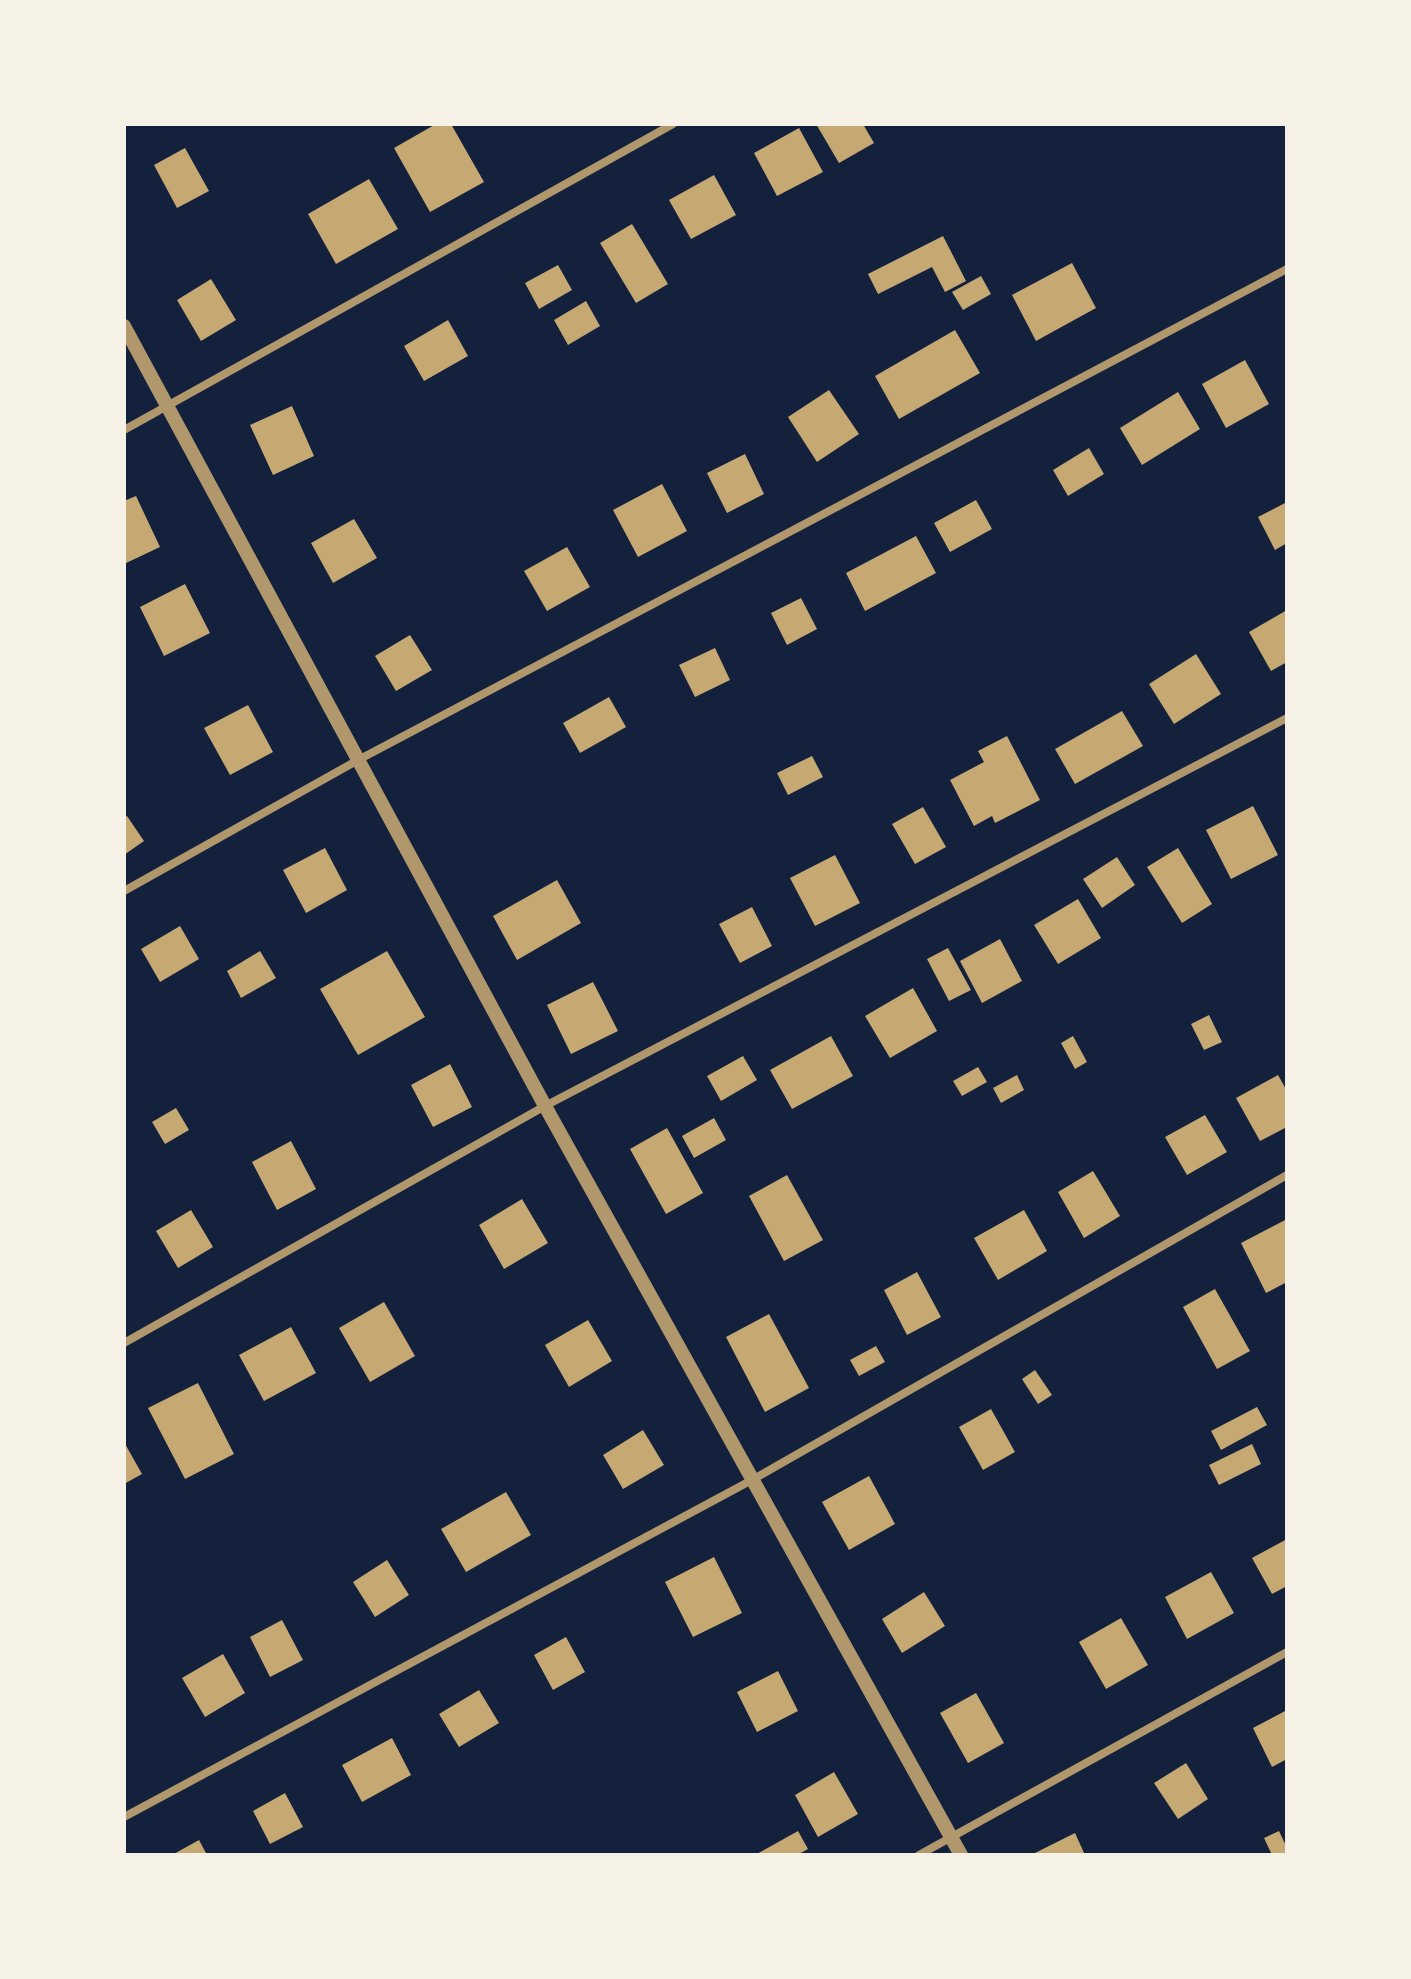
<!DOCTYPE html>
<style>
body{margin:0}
#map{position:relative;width:1411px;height:1979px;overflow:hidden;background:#14213d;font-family:"Golos Text",sans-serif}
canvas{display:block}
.frame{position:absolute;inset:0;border:126px solid #f6f1e7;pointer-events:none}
</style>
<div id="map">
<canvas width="1411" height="1979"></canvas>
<div class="frame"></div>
</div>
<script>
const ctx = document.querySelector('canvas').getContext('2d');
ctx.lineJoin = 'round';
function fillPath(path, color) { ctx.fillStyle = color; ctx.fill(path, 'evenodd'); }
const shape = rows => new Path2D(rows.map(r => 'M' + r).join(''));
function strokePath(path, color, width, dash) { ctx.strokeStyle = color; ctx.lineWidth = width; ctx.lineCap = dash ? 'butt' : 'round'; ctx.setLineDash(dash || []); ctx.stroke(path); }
fillPath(shape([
 [436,124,451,124,484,182,430,212,394,148],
 [816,124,863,124,874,143,839,163],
 [799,128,823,172,777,196,754,153],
 [185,148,209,191,177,208,154,165],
 [714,175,736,215,691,239,669,200],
 [369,179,398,229,336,264,308,214],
 [632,224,668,284,636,303,600,243],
 [943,236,966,281,945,292,932,267,878,294,868,274],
 [1072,263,1096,308,1036,341,1012,295],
 [558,265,572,290,539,309,525,283],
 [981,276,991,294,963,310,952,292],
 [211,279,236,320,201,341,177,300],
 [586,301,600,326,568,345,554,320],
 [448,320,468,356,424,381,404,346],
 [955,330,980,373,899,419,875,376],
 [1245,360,1269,404,1226,428,1202,384],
 [829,390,859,434,817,462,788,417],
 [1178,392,1200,429,1142,465,1120,428],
 [292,406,314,456,273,475,250,425],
 [1089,448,1104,474,1068,496,1053,470],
 [745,454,764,494,727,513,707,473],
 [662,484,687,531,638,557,613,510],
 [136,496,160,547,124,564,124,501],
 [976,500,992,529,950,552,934,523],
 [1287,502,1287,543,1275,550,1258,517],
 [354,519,377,558,333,583,311,543],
 [916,536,936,573,865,611,846,573],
 [567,547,590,587,547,611,524,571],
 [185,584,210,633,164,656,140,607],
 [801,598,817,629,787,645,771,613],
 [1287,610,1287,662,1271,671,1249,632],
 [410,635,432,670,396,691,375,656],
 [715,648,730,680,695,697,679,665],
 [1196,654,1221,694,1174,724,1149,684],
 [609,697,626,727,580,753,563,723],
 [248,705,273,752,230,775,204,728],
 [1122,711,1143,746,1075,784,1055,749],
 [1007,736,1040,800,995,823,992,816,974,826,950,780,984,762,978,751],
 [812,756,823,777,788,795,777,773],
 [1253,806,1278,855,1231,879,1206,830],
 [923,807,946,847,915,864,892,824],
 [127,816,144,841,124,855,124,818],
 [325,848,347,890,306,913,283,870],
 [1178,848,1212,904,1182,923,1147,867],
 [835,855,860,903,815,926,790,878],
 [1117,857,1135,885,1102,908,1083,879],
 [557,880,581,923,517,960,493,916],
 [1078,899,1101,938,1058,964,1034,925],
 [752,907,772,946,740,963,719,924],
 [180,926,199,959,160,982,141,949],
 [1000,939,1022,981,982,1003,960,961],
 [948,948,971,990,949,1001,927,959],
 [260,951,276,978,241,998,227,971],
 [387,951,425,1017,358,1055,320,989],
 [593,982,618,1031,571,1054,547,1005],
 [913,988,937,1031,890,1058,865,1016],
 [1209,1015,1222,1042,1204,1050,1191,1024],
 [831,1036,853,1076,792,1109,770,1070],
 [1073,1036,1087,1062,1075,1069,1061,1043],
 [743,1056,757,1080,721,1101,707,1076],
 [450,1064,472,1107,433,1127,411,1085],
 [978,1067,987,1082,962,1096,953,1081],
 [1017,1075,1024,1090,1001,1103,993,1088],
 [1278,1075,1287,1091,1287,1127,1260,1141,1236,1098],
 [176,1108,189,1130,165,1144,152,1122],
 [1205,1115,1227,1152,1187,1175,1165,1137],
 [714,1118,726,1140,694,1158,682,1136],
 [667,1128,703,1193,666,1214,630,1149],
 [291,1141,316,1189,277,1210,252,1162],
 [1093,1171,1120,1216,1084,1238,1058,1192],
 [787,1175,823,1240,784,1261,749,1196],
 [522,1199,548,1243,504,1269,479,1225],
 [191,1210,213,1247,178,1268,156,1231],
 [1024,1210,1047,1251,998,1280,974,1238],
 [1287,1219,1287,1282,1266,1293,1241,1243],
 [917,1272,941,1317,907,1335,884,1290],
 [1215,1289,1250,1351,1217,1369,1183,1307],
 [384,1302,415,1356,370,1382,339,1328],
 [769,1314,809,1388,765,1412,726,1337],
 [588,1320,612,1361,569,1387,545,1345],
 [291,1327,316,1373,264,1401,239,1355],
 [876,1346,885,1362,859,1376,850,1360],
 [1035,1370,1052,1395,1038,1404,1022,1379],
 [198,1383,234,1454,185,1479,148,1408],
 [1257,1407,1267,1425,1221,1450,1211,1431],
 [991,1409,1015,1452,983,1470,959,1427],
 [643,1430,664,1465,623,1489,603,1455],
 [124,1442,142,1474,124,1484],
 [1252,1444,1261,1464,1219,1485,1209,1465],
 [869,1476,895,1524,849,1550,822,1502],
 [506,1492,531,1535,466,1572,441,1529],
 [1287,1539,1287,1586,1272,1594,1252,1558],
 [714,1557,742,1613,693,1637,665,1582],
 [387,1560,409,1595,375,1617,353,1582],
 [1211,1572,1234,1613,1187,1639,1165,1597],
 [924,1592,945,1626,902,1653,882,1619],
 [1121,1618,1148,1665,1106,1689,1079,1642],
 [282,1620,303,1660,270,1677,250,1637],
 [566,1637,585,1672,553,1690,534,1655],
 [223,1654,245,1693,205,1717,182,1678],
 [778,1671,798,1711,757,1732,737,1692],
 [479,1690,499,1723,459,1747,439,1714],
 [976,1693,1004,1743,968,1763,940,1713],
 [1287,1710,1287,1759,1272,1767,1253,1728],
 [392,1738,411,1775,362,1802,342,1765],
 [1186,1763,1208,1799,1178,1819,1154,1783],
 [834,1772,858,1814,818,1837,795,1795],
 [285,1793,303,1827,270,1844,253,1811],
 [798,1831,808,1849,797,1855,755,1855],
 [1279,1831,1287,1848,1287,1855,1272,1855,1264,1838],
 [1075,1833,1085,1855,1031,1855],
 [199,1840,207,1855,172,1855]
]), '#c6a872');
strokePath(shape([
 [124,430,673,124],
 [124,891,360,759,1287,269],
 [124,1343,545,1106,1287,718],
 [124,1817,752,1480,1287,1175],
 [919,1855,1287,1652]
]), '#b1986c', 8);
strokePath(shape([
 [124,326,545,1106,961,1855]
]), '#b1986c', 14);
</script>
